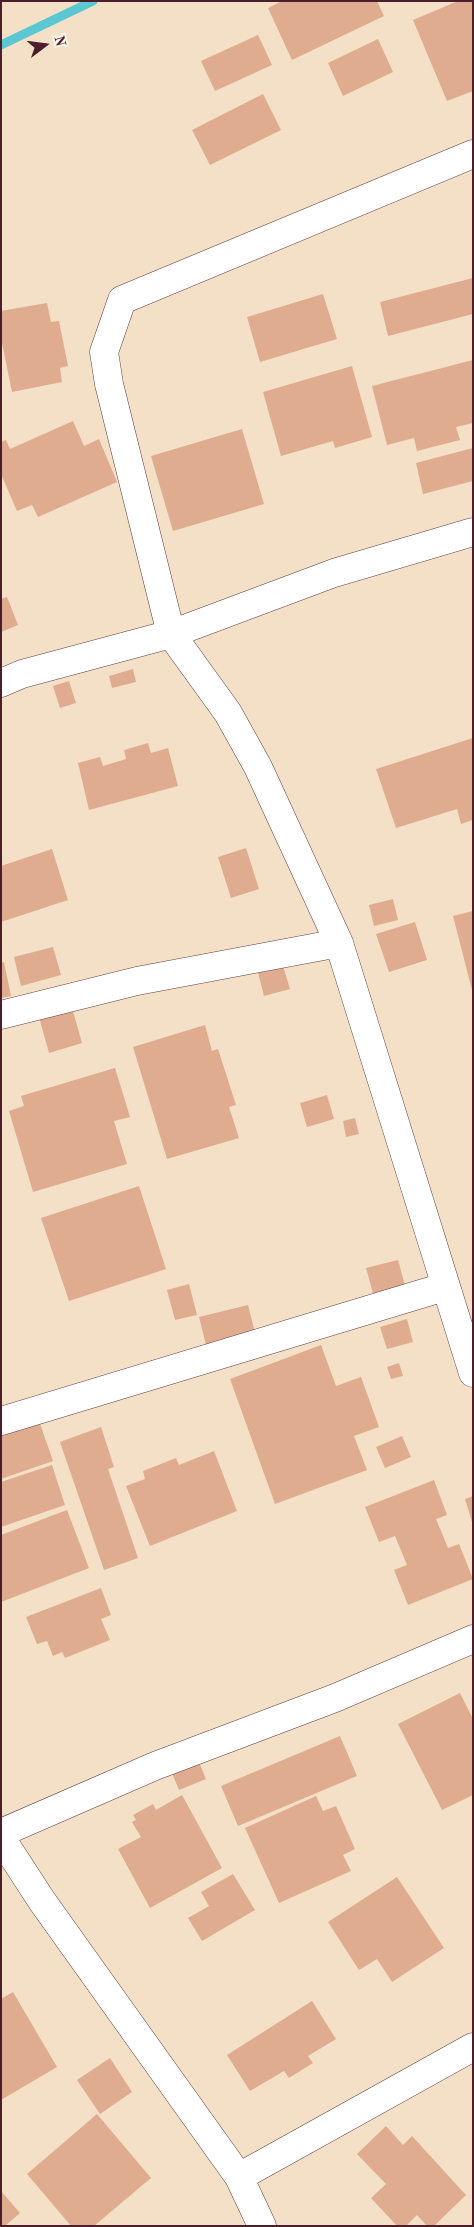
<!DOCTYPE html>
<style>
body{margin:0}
#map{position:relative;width:474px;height:2227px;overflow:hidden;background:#f3e0c6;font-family:"Old Standard TT",serif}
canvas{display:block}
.frame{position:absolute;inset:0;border:2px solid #4a1f2b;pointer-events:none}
.north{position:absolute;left:20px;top:20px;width:50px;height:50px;-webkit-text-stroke:4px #f7f3e8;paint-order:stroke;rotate:75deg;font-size:14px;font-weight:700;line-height:20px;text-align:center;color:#4a1f2b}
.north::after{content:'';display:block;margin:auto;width:18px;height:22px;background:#4a1f2b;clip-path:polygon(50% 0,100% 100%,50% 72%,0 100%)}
</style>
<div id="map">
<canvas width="474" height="2227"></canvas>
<div class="frame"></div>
<div class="north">N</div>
</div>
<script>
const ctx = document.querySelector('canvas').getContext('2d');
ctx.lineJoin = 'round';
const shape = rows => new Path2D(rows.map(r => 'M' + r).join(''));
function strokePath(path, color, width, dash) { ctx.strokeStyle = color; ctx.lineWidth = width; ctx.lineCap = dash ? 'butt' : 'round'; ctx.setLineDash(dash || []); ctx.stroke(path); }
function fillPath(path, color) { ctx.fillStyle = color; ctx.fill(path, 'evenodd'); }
strokePath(shape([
 [1,45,93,1]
]), '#5bc7d3', 9);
fillPath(shape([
 [282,1,377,1,384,16,292,60,268,8],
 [458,1,473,1,473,91,447,101,413,20],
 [258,35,272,65,215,91,201,61],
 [378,39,393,72,343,96,328,63],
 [263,94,281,130,210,165,192,130],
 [473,278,473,314,388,336,380,302],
 [323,294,337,339,260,362,247,317],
 [47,303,51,322,59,321,68,366,60,368,62,382,12,392,1,338,1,311],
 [473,360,473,423,456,427,460,440,417,451,414,438,387,445,372,386],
 [352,366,372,437,335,448,333,441,281,456,263,392],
 [73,421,84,446,99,439,117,482,38,517,32,505,17,511,1,474,1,442,6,440,10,449],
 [242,429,264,504,173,531,151,456],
 [473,448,473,481,423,494,416,463],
 [7,597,18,625,1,632,1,599],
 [133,669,136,682,112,688,109,676],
 [69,681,76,703,60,708,53,686],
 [473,738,473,820,461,824,457,809,396,828,376,769],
 [148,743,151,753,168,748,178,786,89,810,78,763,100,757,103,766,126,759,124,750],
 [246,848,259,889,231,898,218,857],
 [52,849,68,900,1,922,1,866],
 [393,899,398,920,374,926,369,905],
 [473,911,473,990,472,990,453,916],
 [415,922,427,960,389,972,376,934],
 [53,947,61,975,21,986,14,957],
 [4,962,11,996,1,998,1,963],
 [283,966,290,989,264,996,258,973],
 [72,1008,82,1043,49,1053,39,1017],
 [205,1025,212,1051,218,1049,236,1105,229,1107,239,1138,167,1159,133,1047],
 [115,1068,130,1117,114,1121,127,1164,33,1192,9,1111,24,1106,21,1096],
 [327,1095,334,1119,307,1127,300,1103],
 [355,1118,359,1134,346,1137,343,1121],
 [139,1186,166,1269,69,1301,41,1218],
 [398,1260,406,1289,374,1297,366,1268],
 [189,1284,197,1315,175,1320,167,1290],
 [248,1305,255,1333,206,1345,199,1317],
 [407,1319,413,1342,387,1349,380,1327],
 [321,1345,336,1386,361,1377,379,1427,354,1436,367,1470,275,1504,230,1379],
 [399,1363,403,1376,391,1379,387,1367],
 [38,1418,53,1461,1,1479,1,1431],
 [101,1427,114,1467,108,1469,138,1558,104,1570,60,1442],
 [402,1436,411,1457,385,1468,376,1447],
 [214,1451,237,1511,150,1546,126,1486,145,1479,143,1471,176,1458,179,1465],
 [52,1465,65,1505,1,1527,1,1482],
 [434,1480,447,1515,436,1519,448,1548,459,1544,473,1579,408,1605,394,1570,407,1565,395,1536,379,1542,365,1507],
 [473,1496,473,1522,472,1522,465,1499],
 [67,1510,89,1568,1,1602,1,1535],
 [101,1588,111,1615,101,1619,110,1640,65,1658,62,1652,53,1656,47,1641,37,1644,26,1617],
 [460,1693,473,1719,473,1795,442,1810,398,1724],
 [340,1736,357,1776,238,1826,221,1786],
 [198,1760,206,1779,179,1790,171,1771],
 [182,1795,222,1868,150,1908,118,1849,141,1837,132,1822,136,1820,133,1815,153,1804,156,1810],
 [316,1796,323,1811,336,1806,355,1849,343,1855,351,1871,279,1903,245,1828],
 [233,1874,255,1910,202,1941,188,1918,209,1906,201,1892],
 [397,1877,444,1948,392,1982,377,1959,359,1970,328,1922],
 [13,1992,57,2067,1,2100,1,1999],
 [312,2001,336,2039,308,2056,313,2063,289,2078,284,2071,250,2091,227,2055],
 [110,2058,132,2092,100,2114,77,2080],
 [97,2114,151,2178,94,2226,71,2226,27,2174],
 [386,2126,403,2145,412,2136,466,2195,434,2226,427,2226,417,2215,406,2226,397,2226,371,2198,386,2184,357,2154],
 [1,2191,20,2213,5,2226,1,2226]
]), '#e0ac8f');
const street = shape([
 [473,154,122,300,104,352,109,384,171,634,228,713,258,767,339,943,473,1373],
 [1,683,22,674,171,634,334,573,473,532],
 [1,1015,137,981,339,943],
 [1,1421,444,1287],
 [1,1833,155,1766,335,1698,473,1639],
 [1,1838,42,1901,239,2177,262,2226],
 [239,2177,473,2047]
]);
strokePath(street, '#633c42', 29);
strokePath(street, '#fff', 28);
</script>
